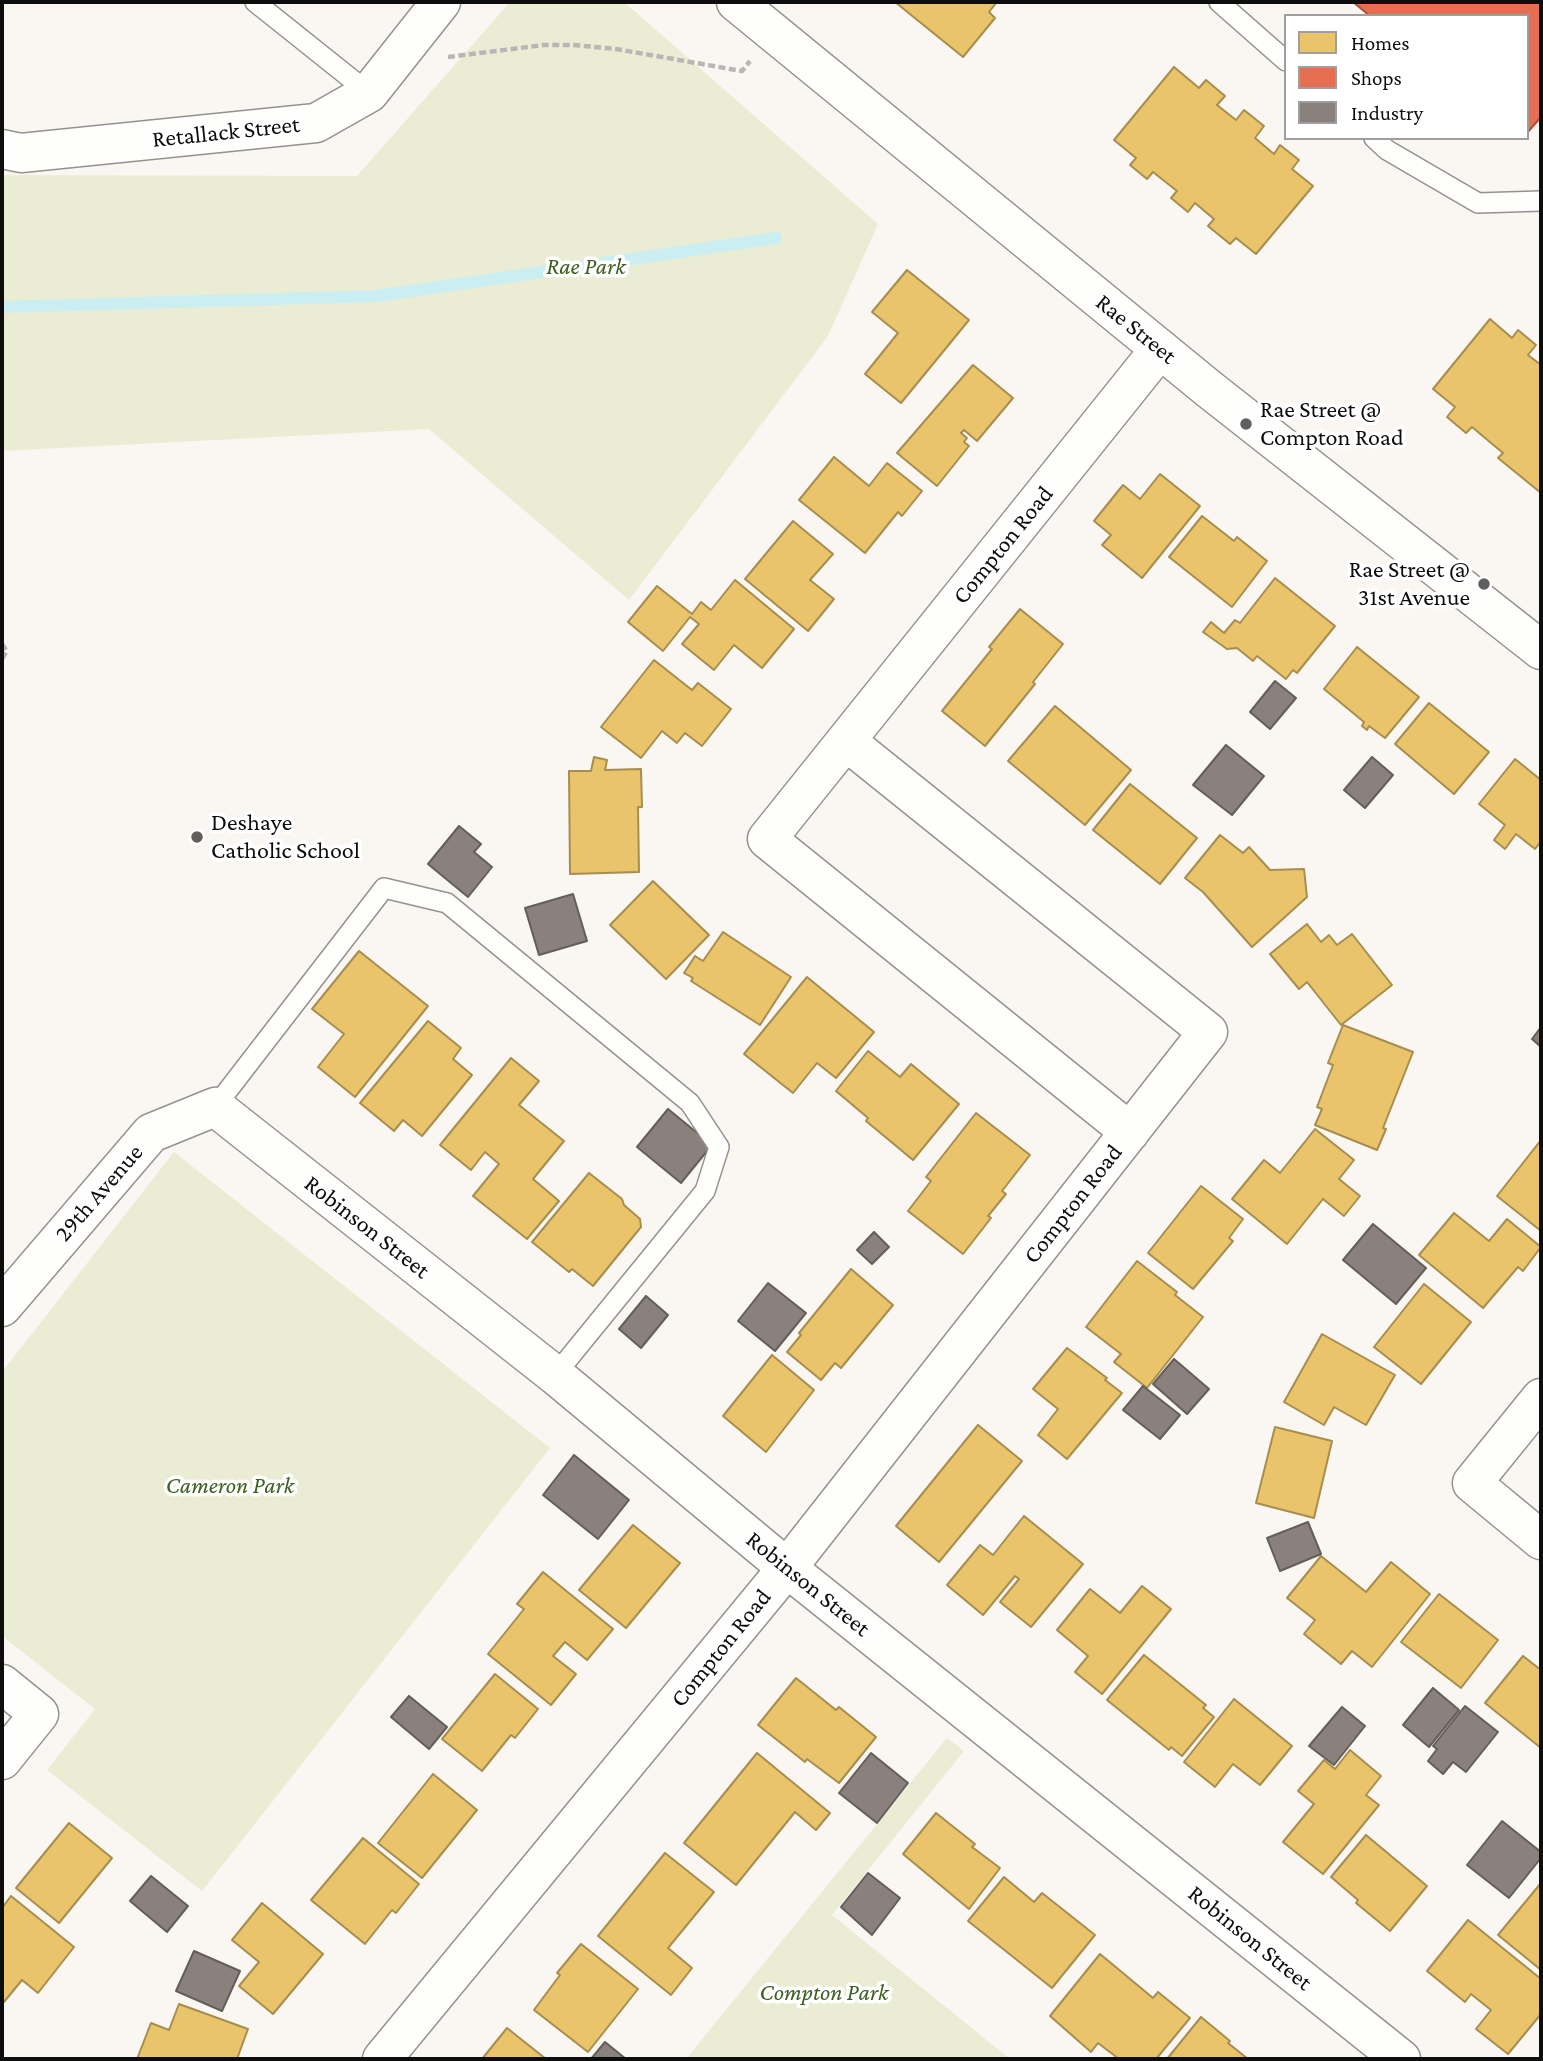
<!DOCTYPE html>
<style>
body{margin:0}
#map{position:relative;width:1543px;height:2061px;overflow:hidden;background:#faf6f2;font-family:"Crimson Pro",serif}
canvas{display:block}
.frame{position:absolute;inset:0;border:4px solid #0d0d0d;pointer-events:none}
.legend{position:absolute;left:1284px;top:14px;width:245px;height:126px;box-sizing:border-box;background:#fff;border:2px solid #9e9e9e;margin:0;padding:9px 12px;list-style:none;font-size:21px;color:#0d0d0d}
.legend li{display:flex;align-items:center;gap:14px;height:35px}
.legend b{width:35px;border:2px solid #9e9e9e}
</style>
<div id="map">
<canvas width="1543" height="2061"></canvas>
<div class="frame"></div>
<ul class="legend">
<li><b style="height:19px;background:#e9c46a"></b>Homes</li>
<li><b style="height:19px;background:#e76f51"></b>Shops</li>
<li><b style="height:19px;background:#8a817c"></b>Industry</li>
</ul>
</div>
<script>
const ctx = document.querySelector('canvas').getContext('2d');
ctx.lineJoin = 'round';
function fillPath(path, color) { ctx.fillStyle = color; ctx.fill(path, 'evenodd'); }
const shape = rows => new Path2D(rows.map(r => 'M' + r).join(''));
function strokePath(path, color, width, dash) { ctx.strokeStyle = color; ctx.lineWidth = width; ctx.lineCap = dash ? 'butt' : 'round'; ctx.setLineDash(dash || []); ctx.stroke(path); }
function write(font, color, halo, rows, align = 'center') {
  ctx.font = font + ' "Crimson Pro",serif'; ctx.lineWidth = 7; ctx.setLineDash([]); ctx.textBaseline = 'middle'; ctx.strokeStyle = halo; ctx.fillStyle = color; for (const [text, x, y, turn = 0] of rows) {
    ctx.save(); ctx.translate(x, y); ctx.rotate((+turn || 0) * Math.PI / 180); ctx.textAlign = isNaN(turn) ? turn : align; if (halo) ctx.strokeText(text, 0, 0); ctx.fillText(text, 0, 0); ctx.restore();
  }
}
fillPath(shape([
 [510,2,624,2,878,224,828,336,629,600,429,429,2,451,2,175,357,176],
 [174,1152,550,1448,202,1891,47,1770,95,1709,2,1636,2,1372],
 [947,1738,964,1751,832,1915,1010,2059,686,2059]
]), '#eaedd3');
const homes = shape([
 [895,2,997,2,989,12,995,18,963,57,895,2],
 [1174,67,1199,88,1206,80,1225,96,1217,105,1236,120,1244,110,1264,126,1255,138,1274,154,1280,145,1299,160,1292,169,1313,186,1256,254,1236,238,1230,244,1208,226,1214,219,1195,203,1188,212,1171,198,1177,191,1153,172,1147,179,1130,165,1136,158,1114,140,1174,67],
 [907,270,969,320,901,403,865,374,898,333,872,312,907,270],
 [1490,319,1512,338,1518,330,1536,345,1528,355,1541,365,1541,493,1498,458,1503,453,1472,427,1466,433,1447,417,1455,407,1433,389,1490,319],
 [973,365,1013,398,977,441,964,430,961,433,967,438,964,442,969,446,937,486,897,453,973,365],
 [834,457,869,486,887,463,922,491,902,516,898,512,865,553,799,500,834,457],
 [1160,474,1200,506,1142,578,1102,545,1111,535,1094,521,1123,485,1140,499,1160,474],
 [1202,516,1234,541,1237,537,1267,561,1232,607,1169,557,1202,516],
 [793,521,833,554,810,580,834,599,808,631,745,579,793,521],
 [1275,578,1335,626,1297,673,1293,670,1286,679,1257,656,1253,661,1237,648,1227,649,1203,632,1211,622,1224,633,1235,620,1240,623,1275,578],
 [735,580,794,629,762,668,734,645,714,670,682,644,699,624,690,617,663,651,628,622,657,586,692,614,701,602,711,610,735,580],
 [1020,609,1063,644,1033,682,1035,684,985,746,942,711,992,649,989,647,1020,609],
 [1357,647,1419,697,1385,738,1369,726,1367,730,1362,726,1364,722,1324,689,1357,647],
 [654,660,692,690,698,683,731,709,702,746,685,733,677,743,662,731,641,758,601,727,654,660],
 [1429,703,1489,752,1454,794,1395,744,1429,703],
 [1055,706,1131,770,1085,825,1008,761,1055,706],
 [594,757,607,760,605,770,641,769,642,807,638,807,639,872,570,874,569,771,591,771,594,757],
 [1515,759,1541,780,1541,841,1535,849,1516,834,1505,849,1494,840,1505,825,1479,804,1515,759],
 [1130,784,1197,838,1160,884,1093,830,1130,784],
 [1220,835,1243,853,1249,847,1270,870,1304,869,1307,897,1252,947,1203,892,1185,878,1220,835],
 [653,881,709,935,666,979,610,925,653,881],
 [1307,924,1321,942,1329,935,1337,945,1352,934,1392,985,1341,1025,1307,982,1299,989,1270,954,1307,924],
 [723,932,791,977,760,1025,691,981,693,978,684,973,695,956,703,961,723,932],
 [359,951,428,1006,355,1097,318,1067,344,1034,312,1009,359,951],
 [807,977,874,1032,836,1078,817,1063,793,1093,744,1054,807,977],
 [428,1021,461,1048,453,1059,472,1075,422,1136,403,1120,394,1131,360,1103,428,1021],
 [1343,1025,1413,1052,1383,1128,1386,1129,1377,1150,1315,1125,1322,1109,1317,1107,1333,1065,1328,1063,1343,1025],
 [868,1051,900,1077,911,1064,959,1104,913,1160,866,1121,868,1118,836,1091,868,1051],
 [511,1058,539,1081,519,1105,564,1141,533,1179,559,1201,527,1239,473,1196,499,1164,485,1152,471,1170,440,1145,511,1058],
 [976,1113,1030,1155,1002,1191,1006,1194,988,1216,991,1218,963,1254,908,1211,931,1181,926,1177,976,1113],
 [1315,1129,1354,1160,1339,1179,1360,1196,1344,1216,1323,1199,1287,1244,1232,1199,1264,1160,1280,1173,1315,1129],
 [1541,1140,1541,1231,1497,1196,1541,1140],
 [589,1173,622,1199,624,1205,640,1219,641,1227,593,1286,572,1269,569,1272,532,1242,589,1173],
 [1201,1186,1243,1219,1229,1238,1233,1241,1193,1289,1148,1253,1201,1186],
 [1454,1213,1489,1241,1507,1219,1541,1247,1523,1271,1518,1267,1483,1308,1419,1255,1454,1213],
 [1137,1261,1177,1292,1175,1295,1203,1317,1147,1388,1114,1362,1121,1354,1086,1327,1137,1261],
 [851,1269,893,1305,841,1368,835,1363,821,1380,787,1352,801,1335,799,1333,851,1269],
 [1424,1284,1471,1322,1421,1384,1374,1347,1424,1284],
 [1322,1334,1395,1375,1366,1425,1334,1407,1324,1425,1284,1402,1322,1334],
 [1067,1348,1107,1378,1105,1380,1122,1393,1067,1459,1038,1435,1058,1409,1033,1389,1067,1348],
 [772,1355,814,1390,766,1452,723,1416,772,1355],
 [978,1425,1022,1461,939,1562,896,1526,978,1425],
 [1275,1427,1332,1441,1314,1518,1256,1503,1275,1427],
 [1024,1516,1083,1564,1031,1627,1000,1602,1019,1579,1015,1576,983,1615,947,1585,980,1545,993,1555,1024,1516],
 [633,1525,680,1563,626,1628,579,1590,633,1525],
 [1321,1556,1366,1592,1391,1562,1430,1594,1372,1667,1352,1651,1341,1664,1304,1634,1315,1620,1287,1598,1321,1556],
 [543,1572,613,1629,587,1660,565,1642,553,1656,576,1674,551,1705,488,1654,524,1609,517,1604,543,1572],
 [1142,1586,1171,1609,1102,1694,1075,1672,1088,1656,1057,1630,1090,1589,1120,1613,1142,1586],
 [1439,1594,1498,1640,1461,1688,1401,1642,1439,1594],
 [1144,1655,1206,1705,1203,1708,1214,1717,1182,1756,1171,1747,1169,1750,1107,1700,1144,1655],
 [1523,1656,1541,1670,1541,1748,1485,1703,1523,1656],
 [495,1674,538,1709,515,1738,511,1735,482,1771,442,1739,495,1674],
 [796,1678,836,1710,839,1707,876,1737,839,1783,807,1759,805,1762,758,1725,796,1678],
 [1234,1699,1292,1746,1260,1785,1233,1764,1215,1787,1184,1762,1234,1699],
 [1350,1750,1381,1776,1366,1795,1379,1805,1323,1874,1283,1842,1314,1804,1298,1791,1324,1760,1335,1769,1350,1750],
 [757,1753,830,1813,816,1830,795,1812,736,1885,684,1843,757,1753],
 [433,1774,477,1810,422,1878,378,1843,433,1774],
 [936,1813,975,1844,972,1847,1000,1868,969,1909,903,1854,936,1813],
 [69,1823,112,1858,59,1923,16,1888,69,1823],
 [1366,1835,1427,1886,1390,1931,1356,1903,1358,1900,1331,1877,1366,1835],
 [363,1838,419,1884,396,1913,392,1910,365,1944,311,1900,363,1838],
 [665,1853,714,1892,668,1948,692,1968,671,1995,598,1936,665,1853],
 [1004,1877,1034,1902,1042,1893,1095,1935,1052,1988,968,1921,1004,1877],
 [1541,1883,1541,1970,1498,1935,1541,1883],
 [11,1896,74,1947,38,1993,22,1980,4,2002,2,2000,2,1908,11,1896],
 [262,1903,323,1954,273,2014,239,1986,259,1962,232,1940,262,1903],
 [1468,1920,1541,1979,1541,2014,1508,2054,1476,2029,1491,2010,1471,1994,1465,2002,1427,1971,1468,1920],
 [581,1944,638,1989,588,2052,534,2010,560,1975,557,1973,581,1944],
 [1100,1954,1153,1998,1158,1992,1190,2018,1156,2059,1119,2059,1098,2043,1091,2052,1050,2016,1100,1954],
 [179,2004,248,2029,237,2059,137,2059,151,2023,169,2030,179,2004],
 [1201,2017,1230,2041,1228,2043,1248,2059,1167,2059,1201,2017],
 [507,2028,546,2059,482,2059,507,2028]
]);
fillPath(homes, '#e9c46a');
strokePath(homes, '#a78d4e', 2);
const shops = shape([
 [1353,2,1541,2,1541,117,1527,133,1527,16,1370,16,1353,2]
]);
fillPath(shops, '#e76f51');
strokePath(shops, '#a6523d', 2);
const industry = shape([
 [1275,681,1296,698,1270,729,1250,712,1275,681],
 [1226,745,1264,776,1232,815,1193,785,1226,745],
 [1372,757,1393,775,1365,808,1344,790,1372,757],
 [459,826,481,844,474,852,492,867,468,897,428,864,459,826],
 [573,894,587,941,539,955,525,908,573,894],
 [1541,1027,1541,1047,1532,1039,1541,1027],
 [668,1109,712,1145,681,1183,637,1147,668,1109],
 [1373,1224,1426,1268,1396,1304,1343,1260,1373,1224],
 [874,1232,889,1247,872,1264,857,1250,874,1232],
 [768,1283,806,1313,775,1351,738,1321,768,1283],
 [646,1296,668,1315,641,1348,619,1329,646,1296],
 [1174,1359,1209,1389,1187,1414,1153,1384,1174,1359],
 [1143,1386,1180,1415,1160,1439,1123,1410,1143,1386],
 [574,1455,629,1500,598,1539,543,1495,574,1455],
 [1308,1522,1321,1554,1280,1571,1267,1538,1308,1522],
 [1433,1688,1459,1710,1429,1747,1403,1725,1433,1688],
 [409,1696,447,1727,429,1749,391,1717,409,1696],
 [1465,1706,1498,1732,1466,1772,1453,1762,1443,1774,1428,1761,1437,1749,1433,1746,1465,1706],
 [1342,1707,1365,1726,1334,1765,1309,1746,1342,1707],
 [871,1753,908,1783,877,1823,839,1793,871,1753],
 [1502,1821,1541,1852,1541,1858,1509,1898,1467,1865,1502,1821],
 [868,1873,900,1898,872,1935,841,1907,868,1873],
 [151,1876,188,1906,167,1932,130,1901,151,1876],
 [194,1951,240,1971,222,2011,176,1991,194,1951],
 [605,2042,626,2059,591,2059,605,2042]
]);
fillPath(industry, '#8a817c');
strokePath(industry, '#645e5b', 2);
strokePath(shape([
 [2,307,377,296,776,238]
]), '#caeef2', 12);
const service = shape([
 [255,2,369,93],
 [1219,2,1286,61],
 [1374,138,1387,150,1478,203,1541,201],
 [215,1107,384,888,447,903,690,1103,719,1147,705,1191,555,1375]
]);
const minor = shape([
 [2,149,21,153,316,123,369,93,441,2],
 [1130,1132,767,839,1160,349],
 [2,1307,151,1133,215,1107,555,1375,787,1568,1401,2059],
 [1541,1398,1472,1483,1541,1540],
 [2,1684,39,1714,2,1760],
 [382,2059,787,1568,1208,1032,846,741]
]);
const tertiary = shape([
 [736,2,1209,389,1541,650]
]);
strokePath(service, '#949290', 22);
strokePath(minor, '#949290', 41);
strokePath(tertiary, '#949290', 41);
strokePath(shape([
 [448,57,544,45,574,45,616,49,742,71,750,61],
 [2,644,7,651,2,659]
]), '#b8b7b6', 4.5, [7, 3.5]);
strokePath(service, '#fefefd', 19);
strokePath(minor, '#fefefd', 38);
strokePath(tertiary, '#fefefd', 38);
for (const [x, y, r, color] of [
 [1246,424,7,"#605f5d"],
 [1484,584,7,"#605f5d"],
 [197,837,7,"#605f5d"]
]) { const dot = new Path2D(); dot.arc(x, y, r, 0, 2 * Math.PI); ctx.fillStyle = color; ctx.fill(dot); strokePath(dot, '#fff', 2.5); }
write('24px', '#0d0d0d', '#fff', [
 ["Retallack Street",226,132,-6],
 ["Rae Street",1136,329,39],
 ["Compton Road",1003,545,-51],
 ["29th Avenue",99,1193,-49],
 ["Compton Road",1073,1204,-52],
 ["Robinson Street",367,1227,38],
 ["Robinson Street",808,1584,39],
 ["Compton Road",721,1648,-51],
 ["Robinson Street",1250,1938,39]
]);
write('italic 24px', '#3e6022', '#fff', [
 ["Rae Park",586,267],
 ["Cameron Park",230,1486],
 ["Compton Park",824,1993]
]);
write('24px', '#0d0d0d', '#fff', [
 ["Rae Street @",1260,410],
 ["Compton Road",1260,438],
 ["Rae Street @",1470,570,"right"],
 ["31st Avenue",1470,598,"right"],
 ["Deshaye",211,823],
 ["Catholic School",211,851]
], 'left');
</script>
